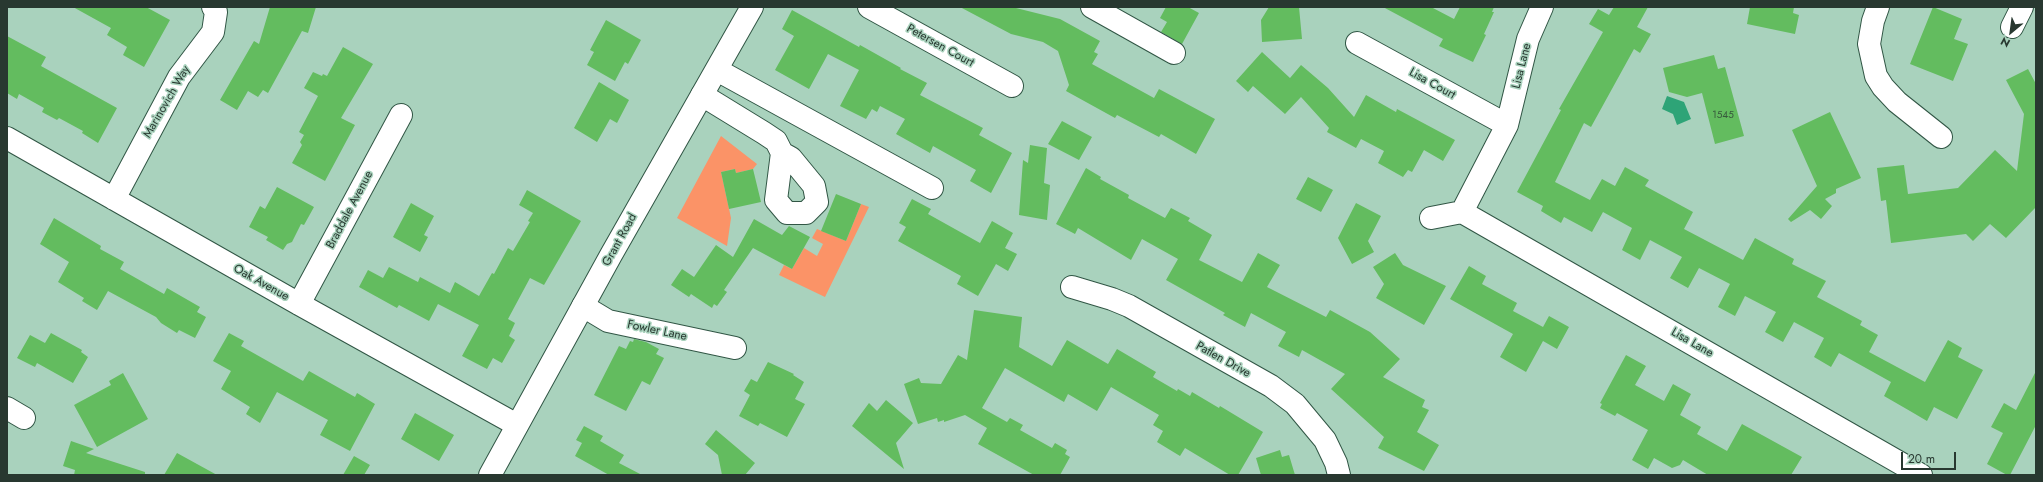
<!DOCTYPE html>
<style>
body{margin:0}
#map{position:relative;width:2043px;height:482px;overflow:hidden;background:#a9d2bd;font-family:Jost,sans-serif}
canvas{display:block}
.frame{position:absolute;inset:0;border:8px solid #283830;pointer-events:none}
.north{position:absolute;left:1991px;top:12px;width:40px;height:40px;-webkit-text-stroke:3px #a9d2bd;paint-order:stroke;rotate:209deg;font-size:11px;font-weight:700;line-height:16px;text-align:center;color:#283830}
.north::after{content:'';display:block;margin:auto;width:14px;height:18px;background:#283830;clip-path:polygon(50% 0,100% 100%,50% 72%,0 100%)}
.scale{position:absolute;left:1901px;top:452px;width:55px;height:18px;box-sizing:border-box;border:2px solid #283830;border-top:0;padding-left:5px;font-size:12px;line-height:14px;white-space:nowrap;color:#283830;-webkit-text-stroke:3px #a9d2bd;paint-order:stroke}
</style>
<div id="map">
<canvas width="2043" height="482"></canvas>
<div class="frame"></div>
<div class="north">N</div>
<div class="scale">20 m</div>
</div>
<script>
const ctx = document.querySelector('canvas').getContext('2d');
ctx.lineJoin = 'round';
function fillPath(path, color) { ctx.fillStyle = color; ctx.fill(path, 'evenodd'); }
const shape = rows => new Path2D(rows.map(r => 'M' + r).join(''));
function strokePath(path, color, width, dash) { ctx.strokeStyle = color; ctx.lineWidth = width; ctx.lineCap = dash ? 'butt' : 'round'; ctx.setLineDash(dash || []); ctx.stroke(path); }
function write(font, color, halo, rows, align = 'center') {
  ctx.font = font + ' Jost,sans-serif'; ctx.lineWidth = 3; ctx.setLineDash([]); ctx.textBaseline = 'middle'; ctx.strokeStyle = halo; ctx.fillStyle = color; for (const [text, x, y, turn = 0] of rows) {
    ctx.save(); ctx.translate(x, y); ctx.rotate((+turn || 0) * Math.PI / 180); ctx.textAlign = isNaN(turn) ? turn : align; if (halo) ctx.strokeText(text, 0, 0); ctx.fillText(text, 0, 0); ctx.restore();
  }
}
fillPath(shape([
 [721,136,757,164,753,169,736,173,735,169,721,172,731,218,727,246,677,218],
 [861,204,869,207,825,297,779,275,784,265,792,269,804,248,817,256,823,244,812,238,817,229,846,241]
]), '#fb9367');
fillPath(shape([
 [1667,96,1684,102,1691,119,1677,125,1673,114,1662,109]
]), '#2ea477');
fillPath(shape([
 [73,7,146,7,170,20,144,67,123,55,127,47,107,35,111,28],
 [270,7,316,7,308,33,302,31,268,93,263,90,258,97,248,91,237,110,220,100,254,41,259,44],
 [960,7,1012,7,1060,19,1100,41,1094,52,1098,54,1092,64,1154,98,1159,89,1215,119,1196,154,1161,134,1159,137,1117,115,1115,118,1066,91,1069,85,1058,51,1043,42,1011,34],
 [1166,7,1188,7,1199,13,1182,44,1161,32,1167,22,1160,18],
 [1269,7,1299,7,1302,39,1262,42,1261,20],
 [1383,7,1431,7,1454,19,1460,7,1494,7,1492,12,1494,12,1484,34,1486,35,1473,62,1439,46,1443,39],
 [1614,7,1648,7,1637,27,1651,34,1640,53,1634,49,1591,127,1584,123,1555,182,1590,200,1602,179,1615,186,1625,167,1649,180,1645,186,1693,212,1684,229,1743,260,1755,238,1794,259,1792,264,1826,281,1817,297,1862,321,1860,325,1878,335,1869,352,1925,382,1948,340,1962,348,1958,357,1983,370,1957,419,1934,407,1927,421,1910,411,1884,396,1891,382,1839,353,1831,367,1814,357,1824,338,1794,322,1783,342,1765,332,1776,312,1745,296,1735,316,1718,307,1730,284,1699,268,1688,288,1670,278,1682,257,1650,240,1640,260,1622,250,1632,228,1603,212,1592,232,1564,217,1561,223,1541,211,1543,206,1517,192,1561,110,1559,109,1603,32,1589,24,1598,9,1609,15],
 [1750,7,1794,7,1793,13,1799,15,1795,34,1747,24],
 [1933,7,1962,19,1954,39,1968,44,1953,81,1910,64],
 [792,10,859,47,860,45,901,68,900,69,927,83,920,95,983,128,979,135,1012,153,991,193,970,181,976,170,933,146,930,153,896,134,905,119,880,106,877,112,872,109,866,119,840,106,859,70,828,54,809,89,775,70,794,36,782,29],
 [606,20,641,40,628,64,625,62,615,81,587,65,594,52,590,50],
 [7,36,46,57,41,66,117,108,98,143,82,133,83,131,59,118,57,120,42,112,44,108,19,94,17,99,7,93],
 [343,47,373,64,341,118,355,125,325,181,292,163,302,145,300,142,304,135,299,132,318,96,304,88,313,72,322,76,323,74,327,76],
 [1262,52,1290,78,1301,65,1328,88,1354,117,1366,95,1396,112,1397,109,1455,140,1443,161,1424,150,1412,172,1408,170,1403,177,1378,163,1384,151,1361,139,1356,148,1327,132,1329,128,1301,97,1285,114,1253,86,1248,92,1236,81],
 [1714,55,1718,69,1725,67,1744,136,1715,144,1702,93,1687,97,1669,92,1663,68],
 [2028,69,2036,84,2036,207,2006,238,1990,224,1973,241,1966,234,1891,243,1886,200,1881,201,1877,168,1904,165,1908,194,1958,188,1995,150,2017,171,2024,114,2006,80],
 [599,82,629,100,617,123,610,119,597,142,574,128],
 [1830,112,1861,178,1836,189,1836,193,1825,199,1832,206,1821,219,1810,210,1791,222,1788,219,1817,186,1792,130],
 [1062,121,1092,137,1079,160,1048,144],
 [1030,145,1047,148,1044,183,1050,185,1047,220,1019,215,1023,160,1028,163],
 [1086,168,1101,177,1100,179,1129,195,1128,198,1165,218,1171,208,1190,218,1188,221,1212,235,1199,260,1242,282,1258,253,1280,265,1267,287,1326,317,1330,310,1370,332,1400,359,1383,377,1425,400,1422,407,1429,410,1417,432,1439,445,1424,471,1378,448,1384,437,1331,389,1345,374,1302,350,1299,357,1278,346,1286,332,1251,313,1245,327,1223,315,1225,313,1166,280,1178,259,1142,239,1131,260,1078,228,1075,234,1056,224],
 [735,169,736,173,753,169,761,202,729,209,721,172],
 [1308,177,1333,190,1321,212,1296,199],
 [277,187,314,207,304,225,301,224,292,242,287,244,283,250,266,240,268,237,249,227,260,206,265,209],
 [527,190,581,221,544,285,530,278,508,319,515,323,509,336,515,340,502,363,493,358,487,369,462,356,479,325,438,304,429,321,399,305,397,308,359,287,368,270,383,278,389,267,418,282,420,277,450,293,455,282,479,296,492,273,494,274,508,248,513,251,530,222,528,221,533,213,519,205],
 [836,194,861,204,846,241,821,231],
 [912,199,931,209,928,214,980,243,992,221,1013,233,1005,248,1017,254,1008,271,996,264,978,296,957,284,961,276,898,241,906,227,899,223],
 [411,203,434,216,424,235,428,237,420,252,393,237],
 [1356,203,1381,216,1368,241,1374,252,1352,264,1338,238],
 [54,218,101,246,100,249,124,262,120,269,164,294,167,288,200,307,197,312,206,317,195,338,179,330,177,333,161,323,156,317,108,291,97,310,82,301,84,298,58,282,69,262,40,244],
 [754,219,782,235,789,226,810,237,792,269,753,248,724,290,727,292,717,306,714,304,712,308,691,294,689,297,671,285,682,269,694,277,716,245,733,257],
 [1395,253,1403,265,1446,286,1424,325,1376,298,1384,284,1373,267],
 [1469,266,1486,276,1482,284,1517,303,1513,311,1543,327,1549,316,1569,327,1557,349,1543,341,1526,372,1500,357,1513,334,1450,299],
 [974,310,1022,317,1019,347,1052,366,1067,340,1108,364,1117,349,1156,372,1153,377,1177,391,1178,389,1190,396,1192,392,1219,408,1220,406,1263,432,1238,475,1230,475,1185,448,1180,456,1157,442,1163,431,1153,425,1159,415,1111,387,1097,411,1068,394,1064,402,1005,368,982,408,1007,422,1010,418,1023,425,1020,430,1052,448,1055,443,1067,450,1065,454,1070,457,1060,475,1034,475,978,444,987,428,965,415,944,422,944,420,938,422,937,418,918,424,904,384,919,378,921,383,941,384,958,355,967,360],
 [51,333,82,350,81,352,88,357,73,383,37,363,35,367,17,358,30,335,45,343],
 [229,333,244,341,241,346,303,381,309,371,355,397,357,393,375,404,350,451,320,435,328,420,277,392,260,423,246,414,250,407,221,389,231,371,213,361],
 [634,339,646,342,659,349,656,354,664,358,650,385,642,381,626,411,594,395,619,346,626,349,630,341,633,342],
 [1626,355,1646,366,1635,385,1664,401,1673,384,1691,394,1680,415,1701,427,1697,434,1727,451,1742,424,1802,457,1791,475,1708,475,1683,460,1680,465,1672,468,1654,458,1648,469,1632,460,1648,430,1617,413,1615,416,1600,408,1602,404,1600,403],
 [768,362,794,374,793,375,804,382,795,399,805,404,787,437,760,423,758,426,739,416,750,395,744,391,751,379,757,382],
 [2036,371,2036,425,2010,475,2007,475,1987,464,2003,433,1991,427,2004,403,2016,410],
 [123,373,148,419,97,447,74,405,111,385,109,381],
 [886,400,913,423,896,443,904,469,852,426,869,403,877,411],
 [415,413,454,435,439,461,401,439],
 [584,426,603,436,600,441,624,455,619,463,642,475,609,475,575,456,582,443,576,440],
 [716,430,755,463,745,475,722,475,718,455,705,444],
 [71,441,94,449,86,453,145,472,145,475,74,475,75,470,63,466],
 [1280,450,1282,457,1289,455,1295,475,1261,475,1256,458],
 [177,453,217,475,164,475],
 [354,456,370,465,364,475,343,475]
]), '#63bc5f');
const minor = shape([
 [869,7,1012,86],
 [1092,7,1174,53],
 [1542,7,1528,39,1507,125,1462,212,1921,475],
 [1878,7,1873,21,1869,44,1876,76,1883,87,1897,102,1941,137],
 [2012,27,2022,7],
 [1357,43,1507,125],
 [717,70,932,188],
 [702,95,764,133,776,141,782,153,791,158,814,186,817,202,806,213,787,213,776,200,782,153],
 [7,138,299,304,517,425],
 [114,199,179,77,213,32,216,12,213,7],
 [1431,218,1462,212],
 [1072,287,1112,299,1129,306,1271,386,1295,404,1325,440,1336,463,1339,475],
 [299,304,401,115],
 [583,306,608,321,735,348],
 [7,408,24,418]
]);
const major = shape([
 [490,475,611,255,752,7]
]);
strokePath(minor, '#315645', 24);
strokePath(major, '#315645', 24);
strokePath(minor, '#fff', 22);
strokePath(major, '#fff', 22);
write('10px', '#37593c', null, [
 ["1545",1723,116]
]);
write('12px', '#283830', '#a9d2bd', [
 ["Petersen Court",940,46,29],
 ["Lisa Lane",1522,66,-76],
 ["Lisa Court",1432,84,29],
 ["Marinovich Way",167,102,-60],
 ["Braddale Avenue",350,210,-62],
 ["Grant Road",620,240,-61],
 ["Oak Avenue",261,283,29],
 ["Fowler Lane",657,331,12],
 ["Lisa Lane",1692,343,30],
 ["Patlen Drive",1223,360,29]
]);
</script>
